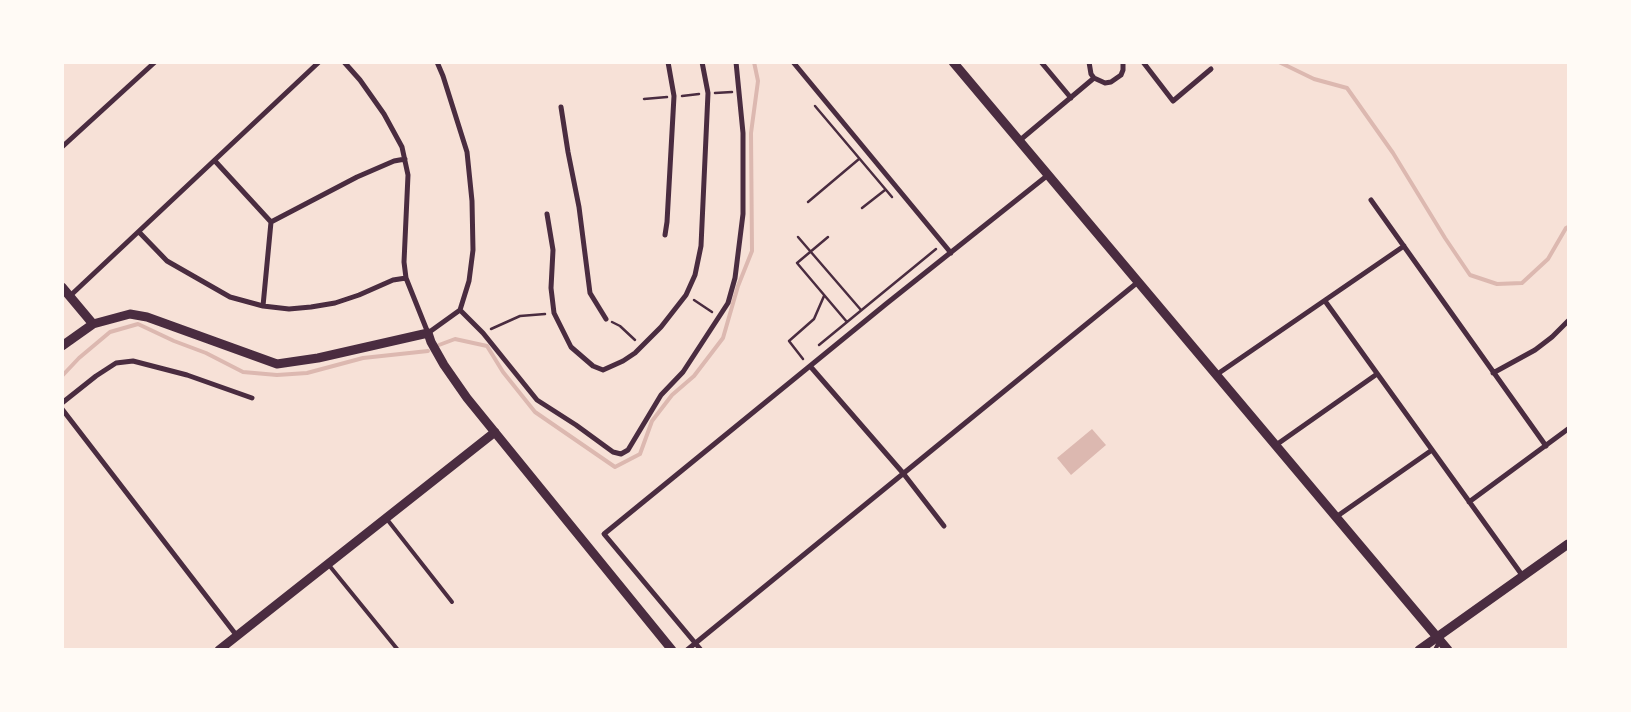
<!DOCTYPE html>
<style>
body{margin:0}
#map{position:relative;width:1631px;height:712px;overflow:hidden;background:#f7e1d7;font-family:Manrope,sans-serif}
canvas{display:block}
.frame{position:absolute;inset:0;border:64px solid #fffaf5;pointer-events:none}
</style>
<div id="map">
<canvas width="1631" height="712"></canvas>
<div class="frame"></div>
</div>
<script>
const ctx = document.querySelector('canvas').getContext('2d');
ctx.lineJoin = 'round';
function fillPath(path, color) { ctx.fillStyle = color; ctx.fill(path, 'evenodd'); }
const shape = rows => new Path2D(rows.map(r => 'M' + r).join(''));
function strokePath(path, color, width, dash) { ctx.strokeStyle = color; ctx.lineWidth = width; ctx.lineCap = dash ? 'butt' : 'round'; ctx.setLineDash(dash || []); ctx.stroke(path); }
fillPath(shape([
 [1092,429,1106,445,1071,475,1057,458]
]), '#dcb8b0');
strokePath(shape([
 [1279,62,1314,79,1347,88,1393,153,1445,238,1470,275,1497,284,1522,283,1548,259,1566,228,1568,227],
 [439,345,455,339,487,346,503,372,535,412,615,467,640,454,652,421,672,395,694,376,723,338,738,286,752,251,751,133,758,81,754,62],
 [62,376,79,358,110,332,138,324,174,341,206,353,243,372,277,375,307,373,363,358,428,351]
]), '#dcb8b0', 4);
strokePath(shape([
 [715,93,732,92],
 [682,96,699,94],
 [644,99,667,97],
 [815,106,892,197],
 [808,202,859,159],
 [862,208,885,190],
 [798,237,861,310],
 [828,237,797,263,847,322],
 [694,300,712,312],
 [612,322,620,326,635,340],
 [491,329,520,316,545,314],
 [819,345,936,249],
 [803,359,789,341,814,319,824,296]
]), '#4a2c40', 2.5);
strokePath(shape([
 [386,518,452,602],
 [328,564,398,650],
 [1435,650,1440,640]
]), '#4a2c40', 4);
strokePath(shape([
 [344,62,360,80,384,114,402,147,408,175,404,262,406,278,428,333,460,310,469,281,473,250,472,201,467,152,443,76,437,62],
 [793,62,951,253],
 [1041,62,1071,98],
 [1089,62,1091,74,1094,78,1105,83,1111,82,1121,75,1123,70,1123,62],
 [1143,62,1173,101,1211,69],
 [561,107,568,152,579,207,590,293,606,319],
 [1019,141,1094,78],
 [62,147,155,62],
 [215,161,271,222,263,306],
 [1371,200,1546,446],
 [547,214,553,250,551,288,554,313,571,347,593,366,603,370,623,361,635,353,661,327,686,295,695,275,701,246,708,93,702,62],
 [271,222,357,177,394,161,405,159],
 [139,232,167,261,230,297,263,306,289,309,311,307,335,303,359,295,393,280,406,278],
 [665,235,667,222,674,96,668,62],
 [71,295,319,62],
 [1325,301,1522,575],
 [460,310,483,333,537,400,576,425,613,452,621,454,628,450,661,395,683,372,728,303,735,278,743,214,743,133,736,62],
 [810,366,903,473,944,526],
 [1493,373,1535,350,1552,337,1568,321],
 [1216,375,1404,246],
 [62,403,96,376,116,363,133,361,187,375,252,398],
 [62,409,237,636],
 [1276,445,1377,374],
 [1469,502,1568,429],
 [1336,517,1432,450],
 [687,650,1138,282],
 [701,650,604,534,886,304,1048,175]
]), '#4a2c40', 5);
strokePath(shape([
 [953,62,1448,650],
 [62,287,93,324],
 [62,346,93,324,130,314,147,317,277,364,318,358,428,333,431,342,444,365,467,398,672,650],
 [219,650,495,432],
 [1419,650,1568,544]
]), '#4a2c40', 9);
</script>
